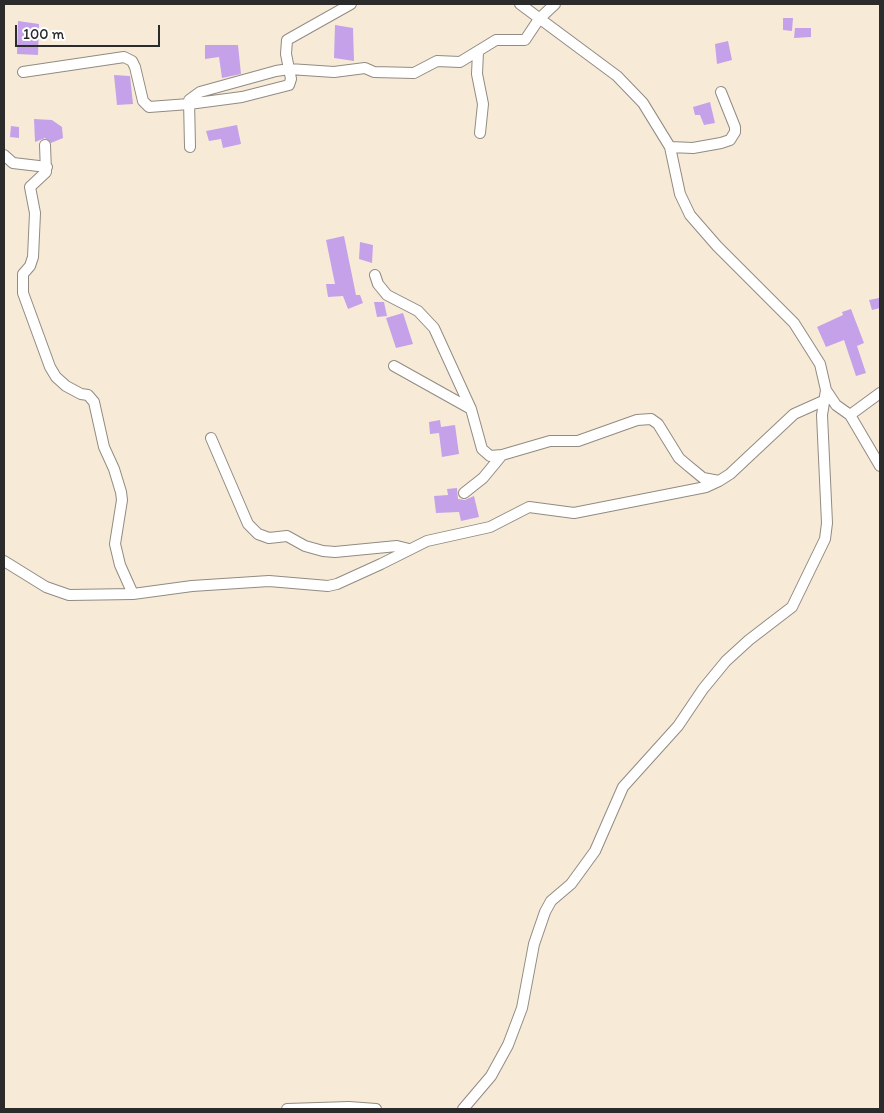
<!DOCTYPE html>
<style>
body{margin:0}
#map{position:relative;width:884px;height:1113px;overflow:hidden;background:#f7ebd8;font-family:Itim,sans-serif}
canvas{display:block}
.frame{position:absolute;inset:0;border:5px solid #2b2b2b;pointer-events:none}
.scale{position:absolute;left:15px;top:25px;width:145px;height:22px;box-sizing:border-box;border:2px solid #2b2b2b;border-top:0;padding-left:6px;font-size:15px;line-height:18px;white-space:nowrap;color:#2b2b2b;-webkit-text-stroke:4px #fff;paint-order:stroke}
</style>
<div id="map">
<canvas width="884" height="1113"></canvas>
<div class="frame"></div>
<div class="scale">100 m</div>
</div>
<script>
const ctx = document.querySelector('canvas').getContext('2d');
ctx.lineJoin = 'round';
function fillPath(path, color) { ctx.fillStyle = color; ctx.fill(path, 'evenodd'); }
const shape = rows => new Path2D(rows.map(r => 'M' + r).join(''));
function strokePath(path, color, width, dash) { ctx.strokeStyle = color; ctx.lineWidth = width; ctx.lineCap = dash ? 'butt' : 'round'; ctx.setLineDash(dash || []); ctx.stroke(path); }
fillPath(shape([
 [783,18,793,18,792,31,783,30],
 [18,21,39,24,38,55,17,54],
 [335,25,353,28,354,61,334,58],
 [795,28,811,28,811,37,794,38],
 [728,41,732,60,717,64,715,44],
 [205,45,238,45,241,74,222,78,219,57,205,59],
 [114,75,130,76,133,104,117,105],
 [710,102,715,123,704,125,700,115,695,115,693,107],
 [34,119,52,120,62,127,63,138,51,143,45,138,35,142],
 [237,125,241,144,223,148,221,139,209,141,206,131],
 [11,126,19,127,19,138,10,137],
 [344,236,356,295,360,295,363,303,348,309,343,296,328,297,326,284,335,284,326,240],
 [360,242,373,245,372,263,359,259],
 [879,298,880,308,872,310,869,300],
 [374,302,384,302,387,316,377,317],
 [851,309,864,343,857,346,866,373,856,376,844,340,826,347,817,327,843,315,842,312],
 [403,313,413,344,396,348,386,318],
 [440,420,441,427,455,425,459,454,442,457,439,433,430,434,429,422],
 [457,488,458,499,465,500,474,496,479,517,461,521,459,512,436,513,434,496,448,495,447,489]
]), '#c4a1e9');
const minor = shape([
 [520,4,617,76,643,103,670,147,680,194,690,215,717,246,794,323,820,364,826,390,836,405,850,415,880,466],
 [478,52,477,74,483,104,480,133],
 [23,72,124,57,132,61,135,67,143,101,149,107,189,104,242,97,289,85,291,79,286,54,287,40,351,4],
 [45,145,46,172,30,187,35,213,33,257,30,266,23,274,23,293,50,367,56,377,66,386,81,394,88,395,94,402,104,447,114,469,121,492,122,500,115,544,120,565,133,594],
 [190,147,189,100,200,92,276,71,289,69,334,72,365,68,374,72,414,73,437,61,460,62,496,40,525,40,539,19,555,4],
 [670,147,693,148,721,143,730,140,735,132,735,127,721,92],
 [4,155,13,163,47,167],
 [375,275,378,284,387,295,418,311,434,328,471,409],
 [394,366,471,409,482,449,490,456,502,455,550,441,578,441,637,420,651,419,658,424,679,458,686,464,703,478,719,481,730,474,794,414,823,401],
 [850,415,880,393],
 [211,438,248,524,258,534,269,538,287,536,305,546,323,551,335,552,397,546,409,549],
 [464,493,483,478,502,455],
 [4,561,46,587,69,595,133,594,192,586,269,581,328,586,337,584,381,564,427,541,490,527,529,507,574,513,706,487,719,481],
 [287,1109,349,1107,376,1109],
 [463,1109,491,1076,508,1045,522,1008,534,944,545,912,551,901,571,884,595,851,623,787,678,726,703,689,726,661,749,640,792,607,825,539,827,523,822,415,826,390]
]);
strokePath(minor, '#918b82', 12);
strokePath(minor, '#fff', 10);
</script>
